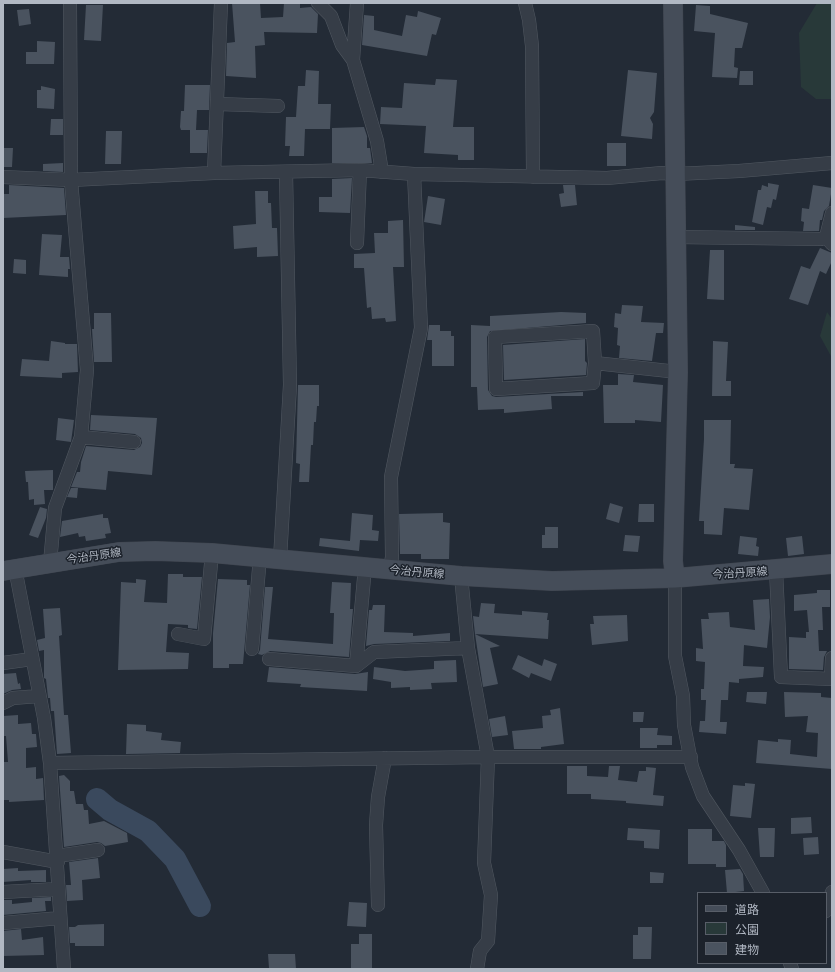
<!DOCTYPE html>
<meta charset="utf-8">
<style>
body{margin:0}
#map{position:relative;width:835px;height:972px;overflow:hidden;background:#232b36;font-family:Ubuntu,"Noto Sans JP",sans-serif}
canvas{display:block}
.frame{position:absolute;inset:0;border:4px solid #b1b8c3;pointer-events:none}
.legend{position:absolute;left:697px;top:892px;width:130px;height:72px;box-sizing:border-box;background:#1c222b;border:1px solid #585e68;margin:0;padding:5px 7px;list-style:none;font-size:12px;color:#b1b8c3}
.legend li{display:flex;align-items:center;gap:8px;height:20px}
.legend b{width:20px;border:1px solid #585e68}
</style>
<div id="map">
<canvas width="835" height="972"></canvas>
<div class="frame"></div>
<ul class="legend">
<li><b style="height:5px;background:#454d59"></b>道路</li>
<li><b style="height:11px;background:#283939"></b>公園</li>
<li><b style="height:11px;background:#4a535f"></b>建物</li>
</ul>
</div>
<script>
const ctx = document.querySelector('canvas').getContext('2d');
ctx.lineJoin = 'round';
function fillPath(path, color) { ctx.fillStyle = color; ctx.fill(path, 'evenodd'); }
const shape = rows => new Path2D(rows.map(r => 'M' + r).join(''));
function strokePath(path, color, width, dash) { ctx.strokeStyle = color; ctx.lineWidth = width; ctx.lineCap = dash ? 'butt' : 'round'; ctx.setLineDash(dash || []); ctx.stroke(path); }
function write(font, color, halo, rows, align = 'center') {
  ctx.font = font + ' Ubuntu,"Noto Sans JP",sans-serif'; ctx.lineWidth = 3; ctx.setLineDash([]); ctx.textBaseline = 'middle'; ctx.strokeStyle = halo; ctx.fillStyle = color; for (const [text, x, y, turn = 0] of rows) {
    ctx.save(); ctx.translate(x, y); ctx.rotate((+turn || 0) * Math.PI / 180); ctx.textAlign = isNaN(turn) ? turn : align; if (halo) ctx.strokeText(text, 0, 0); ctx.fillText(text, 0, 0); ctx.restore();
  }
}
fillPath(shape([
 [817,3,832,3,832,99,816,99,801,87,799,33],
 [827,312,832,319,832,358,820,336]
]), '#283939');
strokePath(shape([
 [97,799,110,810,148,831,175,859,200,906]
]), '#3a495d', 22);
fillPath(shape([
 [232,3,260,3,261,18,283,17,284,3,300,3,300,8,311,7,318,14,317,33,264,32,265,45,255,46,256,78,226,76,227,43,235,42],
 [86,5,103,5,101,41,84,40],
 [696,5,710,6,710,14,748,23,742,48,735,48,734,67,738,68,737,78,712,77,715,33,694,31],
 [29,9,31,24,19,26,17,10],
 [418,11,441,18,436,35,432,34,427,56,362,45,364,15,374,16,374,30,402,36,406,15,417,17],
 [37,41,55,42,54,64,26,64,26,52,37,52],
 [306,70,319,71,318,104,331,104,330,129,305,129,304,156,289,156,290,146,285,146,286,117,296,117,298,86,305,86],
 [628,70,657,73,654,112,650,118,653,124,652,139,621,136],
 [740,71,753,71,753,85,739,85],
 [436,79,457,80,453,127,474,127,474,160,458,160,458,155,424,153,426,126,380,124,381,107,402,108,404,83,435,85],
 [185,85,210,85,209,110,197,110,196,130,208,130,207,153,190,153,190,130,192,130,181,130,180,127,181,111,184,111],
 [41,86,55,89,54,109,37,108,37,90,41,90],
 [51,119,63,119,63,135,50,135],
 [364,127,367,136,367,148,370,148,372,163,332,163,332,128],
 [106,131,122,131,121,164,105,164],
 [607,143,626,143,626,166,607,166],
 [3,148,13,148,12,167,3,167],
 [63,163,63,172,43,171,43,164],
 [352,178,350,213,319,212,319,197,332,197,332,179],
 [768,183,779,185,776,200,773,199,771,208,767,207,763,225,752,222,758,190,761,190,762,185,768,187],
 [9,185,64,188,66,215,3,218,3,194,9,194],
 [563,185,575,185,577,205,561,207,559,194,564,193],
 [813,185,832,188,829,206,824,211,822,220,820,220,819,231,803,231,804,222,801,221,802,208,809,209],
 [255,191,268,191,268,203,271,203,272,228,277,228,278,256,257,257,257,247,234,249,233,226,256,224],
 [428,196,445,199,441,225,424,222],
 [403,220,404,267,393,267,396,321,386,322,385,318,372,319,371,307,367,308,364,268,354,268,354,254,375,253,374,233,388,233,388,221],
 [735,225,755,227,755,230,735,230],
 [42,234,62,235,60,257,69,257,70,269,68,269,68,277,39,275],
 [820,248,832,253,832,261,826,274,820,271,808,305,789,299,801,266,810,269],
 [710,250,724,250,724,300,707,299],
 [14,259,26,260,26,274,13,273],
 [622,305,643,306,641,322,664,323,663,333,656,333,652,361,619,358,620,346,617,345,618,328,614,327,615,313,621,314],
 [561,312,586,313,586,323,490,331,487,337,488,390,492,396,496,397,583,392,583,396,551,396,552,409,504,413,504,409,478,410,477,387,471,387,471,325,490,326,490,316],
 [94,313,111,313,112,362,94,362,92,329,94,329],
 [429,325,440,325,440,331,451,331,451,336,454,336,454,366,432,366,432,340,427,340],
 [585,339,585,361,587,363,586,375,504,380,503,345],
 [51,341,65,343,65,344,77,344,78,372,62,373,62,378,20,376,22,359,49,361],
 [713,341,728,342,726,381,731,381,731,396,712,396],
 [618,374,634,375,633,382,663,385,661,422,635,420,635,423,604,423,603,385,618,385],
 [298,385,319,385,319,406,317,406,316,422,314,422,313,445,311,445,309,482,299,482,300,464,296,463],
 [91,415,157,418,152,475,108,471,106,490,71,487,77,472,80,472,81,462,86,446,134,450,140,447,142,443,141,438,135,434,90,430],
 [58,418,74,420,71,442,56,440],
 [704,420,731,420,730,464,735,464,734,468,753,469,749,510,724,508,722,535,704,534,704,521,699,521,704,439],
 [53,470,53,490,44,490,45,504,34,505,34,499,29,500,28,482,26,482,25,471],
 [71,488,78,488,77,498,67,497],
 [610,503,623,507,619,523,606,519],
 [639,504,654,504,654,522,638,522],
 [40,507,47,509,46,518,38,538,29,535],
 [352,513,373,515,372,530,379,531,378,541,360,540,359,551,319,546,320,538,350,541],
 [443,513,443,522,450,523,449,559,421,559,421,554,400,554,399,514],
 [103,514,103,518,108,518,111,533,105,534,106,538,86,541,85,536,79,537,78,533,60,537,62,521],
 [545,527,558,527,558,548,542,548,542,535,545,535],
 [625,535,640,536,638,552,623,551],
 [740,536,757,538,756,546,759,547,758,556,738,554],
 [802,536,804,554,788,556,786,538],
 [168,574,183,574,183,577,202,577,197,629,188,628,188,625,168,624,166,652,189,653,188,669,118,670,121,582,136,583,136,579,146,580,144,602,167,603],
 [218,579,247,580,247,585,250,585,243,664,229,664,229,668,213,668,213,633],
 [332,582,351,583,350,609,353,609,349,657,270,651,262,655,258,654,260,650,265,587,273,587,268,639,333,644,334,613,330,613],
 [817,590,830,590,830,607,822,607,823,630,818,630,819,651,827,651,824,657,823,670,789,669,789,637,806,638,806,632,809,632,807,610,794,611,794,595,817,593],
 [769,599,770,617,767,648,744,645,743,666,764,667,763,677,739,679,739,683,729,682,728,700,721,700,720,722,727,722,726,734,699,732,700,721,705,721,706,700,701,700,701,689,704,689,705,662,696,661,696,648,703,649,701,619,709,619,708,613,729,612,730,627,755,630,753,600],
 [481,603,495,604,494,613,522,615,522,611,548,613,547,620,549,620,548,639,475,634,473,616,479,617],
 [373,605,385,605,384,632,413,633,413,636,450,633,450,641,374,644,366,646,369,610,372,610],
 [60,608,62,635,59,636,64,715,68,715,71,753,57,754,54,711,51,711,50,698,48,698,46,679,44,678,44,650,39,651,37,640,45,638,43,609],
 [627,615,628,641,592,645,590,624,594,624,593,616],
 [475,634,500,646,490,648,498,684,483,687],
 [518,655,542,666,544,659,557,664,551,681,531,673,529,678,512,669],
 [456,660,457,682,431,683,432,689,410,690,410,687,391,688,391,682,373,679,374,667,405,671,434,669,434,661],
 [269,667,355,674,368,672,367,691,300,687,301,684,267,682],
 [16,673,18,684,20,683,21,689,12,690,3,694,3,674],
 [747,692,767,692,766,704,746,702],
 [784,692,821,693,821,697,832,698,832,769,756,763,758,740,778,742,778,739,791,740,790,754,817,757,818,733,806,732,808,716,785,717],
 [560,708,564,744,541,747,541,749,514,749,512,731,543,728,542,716,551,715,550,710],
 [633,712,644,712,643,722,633,722],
 [18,715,18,724,31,723,32,734,36,734,37,747,26,748,26,768,36,767,36,779,43,778,44,800,9,802,9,800,3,800,3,762,8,762,6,736,3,736,3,716],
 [505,716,508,735,492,737,489,719],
 [127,724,146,725,146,731,162,733,161,740,181,742,180,753,126,754],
 [640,728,658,728,657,735,672,736,672,745,657,745,657,748,640,748],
 [567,766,587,766,587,776,608,777,609,766,620,766,618,780,637,782,639,771,646,771,646,767,656,768,653,795,664,796,663,806,626,803,626,801,591,799,591,794,567,794],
 [64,775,70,781,70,791,74,791,76,804,83,804,84,810,88,810,89,824,104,821,127,833,128,842,105,846,101,843,97,842,64,847,59,776],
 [745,783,755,784,751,818,730,816,733,785,745,786],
 [811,817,812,833,791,834,791,818],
 [628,828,660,830,659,849,644,848,644,841,627,840],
 [758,828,775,828,774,857,760,857],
 [688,829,712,829,712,841,724,841,726,845,726,867,716,867,716,864,688,864],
 [818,837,819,854,804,855,803,838],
 [98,858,100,878,82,880,83,900,67,901,66,885,71,885,69,862],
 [18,868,18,871,46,870,46,882,31,882,31,880,3,882,3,869],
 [740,869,743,874,744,891,727,893,725,870],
 [650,872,664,873,663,883,650,883],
 [51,897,51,901,45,901,46,911,3,915,3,900,12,900,12,904,32,902,32,898],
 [349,902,367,903,366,927,347,926],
 [104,924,104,946,75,946,75,943,70,943,69,927,75,927,78,925],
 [638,927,652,927,651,959,633,959,633,935,638,935],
 [21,929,22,940,43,937,44,955,3,956,3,931],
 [359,934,372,934,372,968,351,968,351,944,359,944],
 [268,954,295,954,296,969,269,968]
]), '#4a535f');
const street = shape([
 [318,3,331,16,342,45,353,60],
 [357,3,353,60,377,141,382,172],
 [525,3,529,20,532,46,533,177],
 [218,104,278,106],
 [214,173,221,3],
 [3,177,71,180,214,173,360,170,414,174,607,178,662,173,676,174,739,171,832,163],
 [832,213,826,237,832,244],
 [676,237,821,239,826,237],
 [357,243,360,170],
 [595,363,593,331,495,337,496,389,593,383,595,363,678,372],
 [81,437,134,442],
 [280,559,290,385,286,172],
 [50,563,55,508,81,437,87,370,71,180,70,3],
 [15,568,44,718,50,763,64,969],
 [390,569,392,557,391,477,421,328,414,174],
 [776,570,781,677,831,679,832,658],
 [461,576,468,648,488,757,484,863,491,895,488,941,480,951,477,969],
 [675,578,675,656,683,696,684,725,692,767,703,796,739,850,763,893],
 [178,634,204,639,212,553],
 [252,649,260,557],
 [269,659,356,666,374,652,468,648],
 [3,663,32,659],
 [356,666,365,567],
 [3,703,13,698,39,696],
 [50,763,488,757,691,757],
 [3,852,58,862],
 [57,856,98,850],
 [3,892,58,889],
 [378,905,376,825,378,797,385,758],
 [826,911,832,892],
 [3,923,60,918],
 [790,963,792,969]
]);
const secondary = shape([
 [673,3,678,372,673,561,675,578],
 [3,571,119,552,155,551,212,553,461,576,552,581,675,578,832,564]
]);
strokePath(street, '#515861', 14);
strokePath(secondary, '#404650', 20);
strokePath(street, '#363d47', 13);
strokePath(secondary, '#454d59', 19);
write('11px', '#b1b8c3', '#1c222b', [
 ["今治丹原線",94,556,-8],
 ["今治丹原線",417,572,5],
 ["今治丹原線",740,573,-4]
]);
</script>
